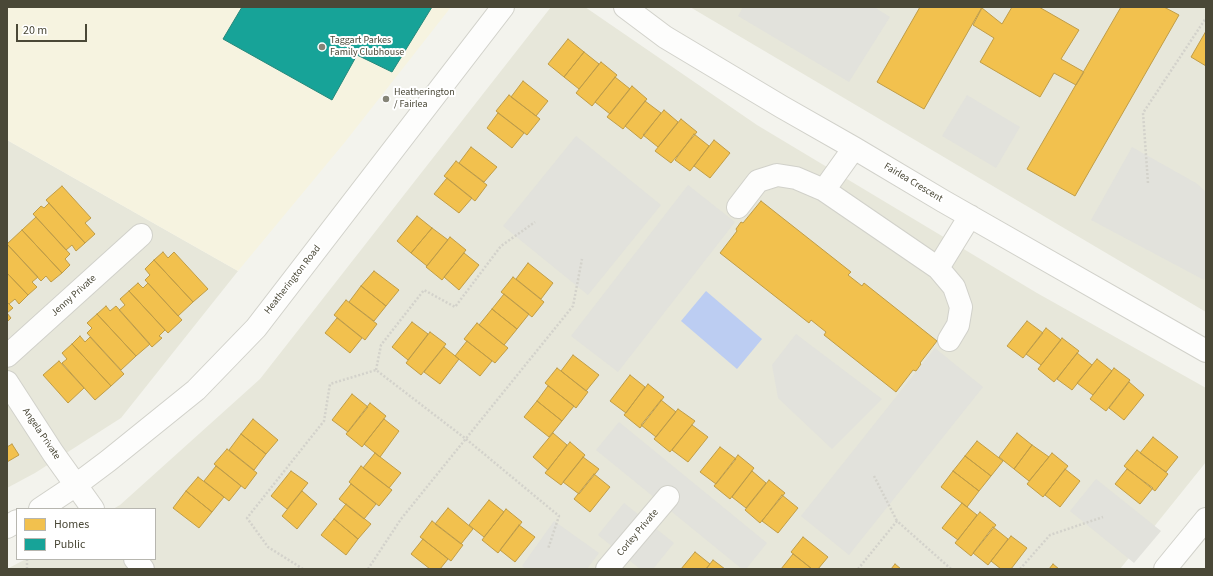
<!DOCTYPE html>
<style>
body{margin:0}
#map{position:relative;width:1213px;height:576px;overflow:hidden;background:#f3f3ed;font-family:"Source Sans 3",sans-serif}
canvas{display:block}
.frame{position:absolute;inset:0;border:8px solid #4a4837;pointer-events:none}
.legend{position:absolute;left:16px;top:508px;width:140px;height:52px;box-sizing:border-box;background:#fff;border:1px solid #b7b6af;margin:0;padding:5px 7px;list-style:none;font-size:12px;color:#4a4837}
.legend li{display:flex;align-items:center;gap:8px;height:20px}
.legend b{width:20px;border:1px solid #b7b6af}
.scale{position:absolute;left:16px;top:24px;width:71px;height:18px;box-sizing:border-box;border:2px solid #4a4837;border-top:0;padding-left:5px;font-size:12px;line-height:14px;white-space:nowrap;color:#4a4837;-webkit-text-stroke:3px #fff;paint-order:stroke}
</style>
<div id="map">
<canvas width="1213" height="576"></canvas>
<div class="frame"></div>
<ul class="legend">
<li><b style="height:11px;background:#f2c14e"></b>Homes</li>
<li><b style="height:11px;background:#17a398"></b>Public</li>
</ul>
<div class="scale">20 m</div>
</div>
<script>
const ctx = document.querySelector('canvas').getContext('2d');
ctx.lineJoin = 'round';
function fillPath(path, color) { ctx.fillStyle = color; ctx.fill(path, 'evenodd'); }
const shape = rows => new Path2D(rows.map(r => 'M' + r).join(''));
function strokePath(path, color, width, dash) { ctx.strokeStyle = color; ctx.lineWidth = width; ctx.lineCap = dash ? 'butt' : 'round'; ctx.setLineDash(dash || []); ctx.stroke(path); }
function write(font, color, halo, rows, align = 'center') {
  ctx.font = font + ' "Source Sans 3",sans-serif'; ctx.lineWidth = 4; ctx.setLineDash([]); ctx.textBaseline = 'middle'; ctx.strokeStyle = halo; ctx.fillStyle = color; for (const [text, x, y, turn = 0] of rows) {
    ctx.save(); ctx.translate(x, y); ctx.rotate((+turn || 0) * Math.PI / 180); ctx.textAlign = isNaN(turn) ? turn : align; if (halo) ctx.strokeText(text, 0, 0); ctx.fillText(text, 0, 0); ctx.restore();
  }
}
fillPath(shape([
 [551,7,585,7,757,125,1037,293,1206,388,1206,462,1120,569,7,569,26,559,155,559,155,509,113,509,120,505,260,379],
 [690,7,1206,7,1206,312],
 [7,140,238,271,121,418,35,473,7,488]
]), '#e7e7da');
fillPath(shape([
 [7,7,451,7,345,142,238,271,7,140]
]), '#f6f3e0');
fillPath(shape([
 [743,7,874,7,890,17,849,82,738,16],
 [967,95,1020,127,996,168,942,136],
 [576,136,661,205,588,295,503,226],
 [1132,147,1196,183,1206,192,1206,276,1204,280,1091,220],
 [688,185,735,222,618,372,571,336],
 [796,334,882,399,832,449,778,398,772,365],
 [935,348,983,387,849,555,801,516],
 [619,422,767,543,746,569,742,569,596,450],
 [1096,479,1161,531,1134,563,1070,511],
 [624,503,674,543,653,569,640,569,598,535],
 [554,521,599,553,587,569,526,569,522,566]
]), '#e2e2dc');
fillPath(shape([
 [706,291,762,339,737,369,681,321]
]), '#bccdf2');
const homes = shape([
 [920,7,982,7,924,109,877,82,920,7],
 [1012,7,1039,7,1079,30,1061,59,1084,72,1076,85,1054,73,1040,97,980,62,994,38,973,25,982,8,1002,24,1012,7],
 [1121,7,1164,7,1179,15,1075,196,1027,169,1121,7],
 [1206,31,1206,66,1191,57,1206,31],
 [568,39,584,52,564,77,548,64,568,39],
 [584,52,599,64,579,89,564,77,584,52],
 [601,62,617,75,592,106,576,93,601,62],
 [615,77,630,89,610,114,595,102,615,77],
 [523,81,548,101,536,116,511,97,523,81],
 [632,86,647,99,623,129,607,117,632,86],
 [509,95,540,119,527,135,496,111,509,95],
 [645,101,661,113,641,139,625,126,645,101],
 [664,110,678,122,658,147,643,135,664,110],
 [498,113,524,133,512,148,487,128,498,113],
 [681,119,697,132,671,163,655,151,681,119],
 [694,134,709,146,690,171,675,160,694,134],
 [714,140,730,153,710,178,694,166,714,140],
 [471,147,497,167,484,182,459,163,471,147],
 [456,161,487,185,475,201,444,176,456,161],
 [447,178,472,198,459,213,434,194,447,178],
 [62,186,91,218,85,223,95,234,85,243,46,200,62,186],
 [761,201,851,272,848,275,862,286,864,283,937,341,920,363,921,364,916,371,913,370,896,392,824,335,826,332,811,320,809,323,720,253,737,231,736,229,741,222,743,223,761,201],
 [49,203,85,243,76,251,72,245,66,250,33,214,41,206,44,208,49,203],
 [417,216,432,228,411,253,397,241,417,216],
 [36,217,70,254,65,259,70,265,62,273,22,230,36,217],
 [432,228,448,240,427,266,411,253,432,228],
 [22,230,62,273,51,282,46,276,41,281,7,244,22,230],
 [450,237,466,250,442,280,426,267,450,237],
 [7,244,38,277,32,282,37,287,28,295,7,273,7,244],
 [163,252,168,258,174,252,208,289,193,302,154,260,163,252],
 [464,253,479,265,459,290,444,277,464,253],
 [154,260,193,302,178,316,145,280,150,275,145,269,154,260],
 [528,263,553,283,541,299,516,279,528,263],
 [374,271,399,290,386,306,361,286,374,271],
 [7,273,28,295,19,304,15,299,9,304,7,302,7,273],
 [513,277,544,302,532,317,501,292,513,277],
 [138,283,143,288,148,283,182,320,168,333,129,291,138,283],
 [361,286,386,306,374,321,349,302,361,286],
 [129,291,165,330,159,336,162,338,152,347,119,310,125,305,120,299,129,291],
 [504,294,529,314,517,329,492,309,504,294],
 [346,300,377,324,365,340,334,315,346,300],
 [7,302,13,308,7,313,7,302],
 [106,306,110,311,116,306,150,344,136,356,97,314,106,306],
 [492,309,517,329,504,345,479,325,492,309],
 [7,313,11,318,7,322,7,313],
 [97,314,136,356,121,370,87,333,92,328,87,323,97,314],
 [337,318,362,338,350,353,325,333,337,318],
 [1027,321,1043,333,1023,358,1007,346,1027,321],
 [412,322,428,334,408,360,392,347,412,322],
 [477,323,508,348,495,363,464,339,477,323],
 [1046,328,1061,340,1041,365,1026,354,1046,328],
 [430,332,446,344,421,375,406,363,430,332],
 [80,336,85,342,90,337,124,374,111,386,72,344,80,336],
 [1062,338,1079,351,1054,382,1038,369,1062,338],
 [467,341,492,361,480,376,455,356,467,341],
 [72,344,111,386,95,400,62,363,67,359,62,353,72,344],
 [444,347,459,359,440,384,424,372,444,347],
 [1077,353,1092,365,1072,390,1057,379,1077,353],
 [573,355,599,375,586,391,561,371,573,355],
 [1097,359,1112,371,1093,395,1077,383,1097,359],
 [59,361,84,388,68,403,43,375,59,361],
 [557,368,588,392,576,408,545,383,557,368],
 [1114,368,1130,380,1106,411,1090,399,1114,368],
 [630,375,645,387,626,413,610,401,630,375],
 [1129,382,1144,395,1124,420,1109,408,1129,382],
 [648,384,664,397,640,428,624,415,648,384],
 [548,386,574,406,562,421,537,401,548,386],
 [352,394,368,407,348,432,332,420,352,394],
 [661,400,676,412,656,437,641,425,661,400],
 [537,401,562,421,549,437,524,417,537,401],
 [370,403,386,416,362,447,346,434,370,403],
 [678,409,695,421,670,452,654,439,678,409],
 [253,419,278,440,266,454,241,434,253,419],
 [384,419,399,431,380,457,364,444,384,419],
 [692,425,708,437,688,462,672,450,692,425],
 [553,433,567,445,548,470,533,457,553,433],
 [1017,433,1032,445,1014,469,999,457,1017,433],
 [241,434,266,454,254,470,229,450,241,434],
 [1153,437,1178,457,1166,472,1140,453,1153,437],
 [977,441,1003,461,991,476,965,456,977,441],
 [570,442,585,455,561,485,545,473,570,442],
 [12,444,19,455,7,462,7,447,12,444],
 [1032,445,1049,457,1029,481,1014,469,1032,445],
 [720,447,736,459,716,484,700,472,720,447],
 [227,449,257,473,245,489,214,464,227,449],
 [1137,450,1168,474,1155,491,1124,466,1137,450],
 [375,453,401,473,389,488,363,468,375,453],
 [1052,453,1068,466,1043,497,1027,484,1052,453],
 [738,455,754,468,730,499,714,486,738,455],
 [965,456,991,476,979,491,953,471,965,456],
 [583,457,599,469,579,494,563,482,583,457],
 [216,466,241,486,229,501,204,481,216,466],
 [361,466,392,490,379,506,349,482,361,466],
 [1065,469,1080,481,1060,507,1045,495,1065,469],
 [1127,469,1153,488,1140,504,1115,484,1127,469],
 [291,471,308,483,287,509,271,496,291,471],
 [752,471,766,483,746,508,732,497,752,471],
 [953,471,979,491,967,507,941,487,953,471],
 [594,474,610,487,590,512,574,499,594,474],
 [198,477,224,497,212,512,186,491,198,477],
 [769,480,785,493,760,523,745,510,769,480],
 [351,484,376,504,364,519,339,499,351,484],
 [186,491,212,512,199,528,173,508,186,491],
 [302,491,317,504,297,529,282,516,302,491],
 [782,495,798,508,778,533,762,521,782,495],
 [489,500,504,512,484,537,469,525,489,500],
 [962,503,977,515,958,540,942,528,962,503],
 [346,504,371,524,358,539,334,519,346,504],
 [448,508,473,529,461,544,435,524,448,508],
 [506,509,522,522,498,553,482,540,506,509],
 [980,512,996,525,971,556,955,543,980,512],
 [334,519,358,539,346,555,321,535,334,519],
 [432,521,463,545,451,561,420,537,432,521],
 [519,525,535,537,515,562,500,550,519,525],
 [993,527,1008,539,988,565,973,553,993,527],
 [1011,536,1027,548,1011,569,1001,569,991,561,1011,536],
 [803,537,828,557,818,569,812,569,791,552,803,537],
 [423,539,448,559,440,569,430,569,411,554,423,539],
 [695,552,710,564,706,569,681,569,695,552],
 [793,554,812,569,781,569,793,554],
 [713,560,725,569,706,569,713,560],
 [895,564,901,569,891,569,895,564],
 [1053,564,1059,569,1049,569,1053,564]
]);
fillPath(homes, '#f2c14e');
strokePath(homes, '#c09d47', 1);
const public = shape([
 [242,7,432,7,392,72,357,55,332,100,223,39,242,7]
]);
fillPath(public, '#17a398');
strokePath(public, '#26887b', 1);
const minor = shape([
 [625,7,665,37,782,107,854,148,943,201,1206,351],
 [854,148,824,190,938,268,970,216],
 [738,207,758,181,777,175,796,178,824,190],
 [938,268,954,287,961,307,958,325,949,340],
 [7,356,141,235],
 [7,382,53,453,93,509],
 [40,509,76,485,108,461,196,390,256,328,503,7],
 [7,527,17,521],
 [135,559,143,569],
 [607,569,668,497],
 [1165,569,1206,519]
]);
strokePath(minor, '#d1d1ca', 24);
strokePath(shape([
 [1148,183,1143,113,1206,18],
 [376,370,381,345,424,290,455,307,501,246,535,222],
 [874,476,897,521],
 [27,569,27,559],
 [303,569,268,547,247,518,324,421,330,384,376,370,466,439,559,516,548,549],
 [368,569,401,519,573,306,582,259],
 [858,569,897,521,951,569],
 [1020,569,1050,535,1103,517]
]), '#d3d2cb', 2.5, [2, 2]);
strokePath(minor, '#fdfdfc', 22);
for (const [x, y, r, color] of [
 [322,47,4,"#858477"],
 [386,99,4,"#858477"]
]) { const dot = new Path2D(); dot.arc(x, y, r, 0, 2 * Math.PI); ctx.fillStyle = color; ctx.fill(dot); strokePath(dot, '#fff', 1.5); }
write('10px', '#4a4837', '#fff', [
 ["Taggart Parkes",330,41],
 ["Family Clubhouse",330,53],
 ["Heatherington",394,93],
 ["/ Fairlea",394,105]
], 'left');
write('10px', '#4a4837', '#fff', [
 ["Fairlea Crescent",913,183,31],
 ["Heatherington Road",293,280,-52],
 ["Jenny Private",74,296,-42],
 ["Angela Private",41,434,56],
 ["Corley Private",638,533,-50]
]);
</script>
